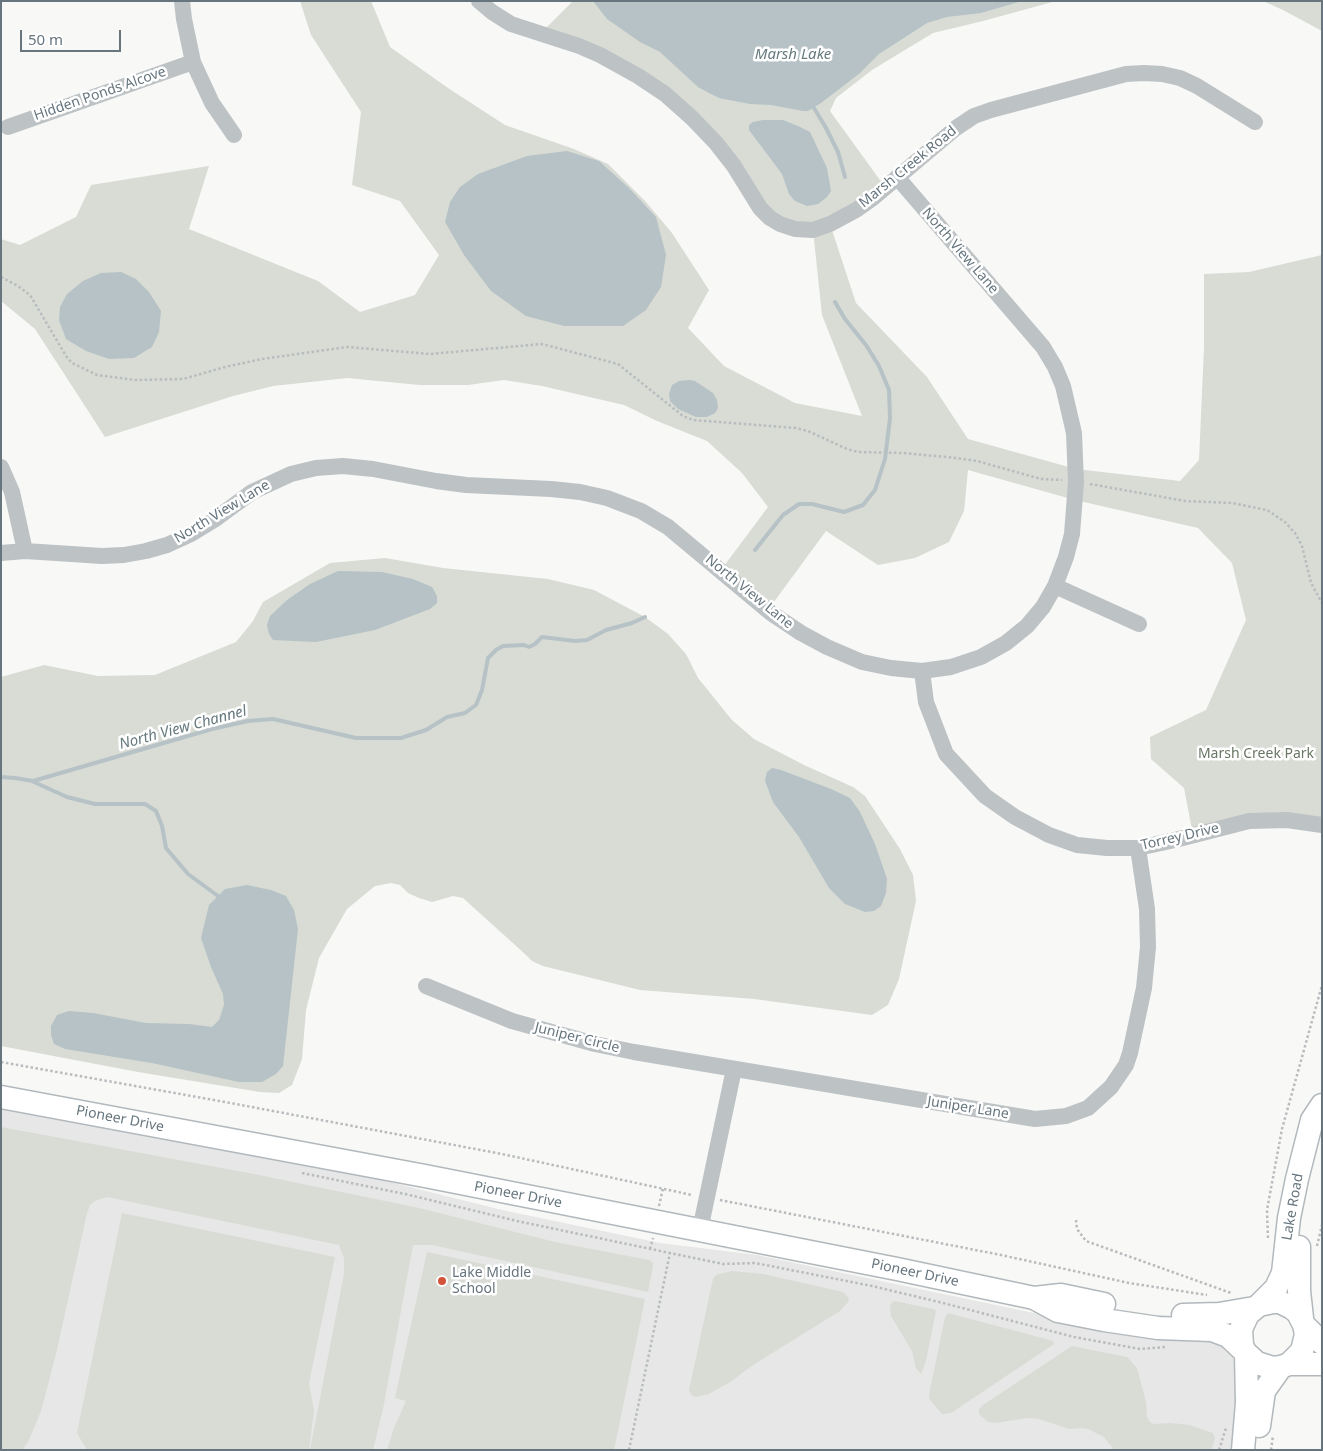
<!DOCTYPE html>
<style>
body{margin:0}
#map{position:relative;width:1323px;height:1451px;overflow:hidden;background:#f8f8f6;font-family:"Noto Sans",sans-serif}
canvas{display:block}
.frame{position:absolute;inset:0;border:2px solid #66757e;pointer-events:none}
.scale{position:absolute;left:20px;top:30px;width:101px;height:22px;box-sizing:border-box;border:2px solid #66757e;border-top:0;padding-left:6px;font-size:15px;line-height:18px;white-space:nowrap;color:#66757e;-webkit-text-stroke:4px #fff;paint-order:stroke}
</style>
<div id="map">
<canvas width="1323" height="1451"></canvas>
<div class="frame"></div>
<div class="scale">50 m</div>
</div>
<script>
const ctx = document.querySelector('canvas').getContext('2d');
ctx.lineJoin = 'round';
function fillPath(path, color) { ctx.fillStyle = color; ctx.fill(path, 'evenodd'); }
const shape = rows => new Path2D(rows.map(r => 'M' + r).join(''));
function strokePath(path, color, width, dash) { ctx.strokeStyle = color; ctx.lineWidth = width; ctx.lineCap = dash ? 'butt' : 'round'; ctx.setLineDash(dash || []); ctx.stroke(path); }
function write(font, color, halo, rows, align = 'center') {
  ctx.font = font + ' "Noto Sans",sans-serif'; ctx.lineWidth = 5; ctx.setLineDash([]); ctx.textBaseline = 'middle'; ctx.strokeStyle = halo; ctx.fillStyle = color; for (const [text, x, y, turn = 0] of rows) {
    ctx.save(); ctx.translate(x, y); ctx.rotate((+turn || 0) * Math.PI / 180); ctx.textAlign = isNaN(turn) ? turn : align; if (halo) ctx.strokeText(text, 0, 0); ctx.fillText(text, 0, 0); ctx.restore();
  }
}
fillPath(shape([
 [1,1107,386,1181,502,1210,660,1243,757,1255,1096,1326,1208,1334,1237,1357,1238,1450,1,1450]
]), '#e6e7e6');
fillPath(shape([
 [300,1,371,1,390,47,448,88,505,125,574,149,608,164,645,201,672,233,709,290,688,328,724,366,795,403,862,416,822,315,813,230,780,224,665,94,540,34,573,1,1056,1,983,21,933,33,872,70,836,98,830,111,885,187,830,224,856,303,927,377,968,439,1076,469,1180,481,1199,460,1204,348,1204,274,1249,272,1322,255,1322,825,1287,820,1193,835,1184,788,1151,759,1150,737,1206,710,1246,620,1232,563,1198,528,1075,500,968,470,964,511,949,542,915,558,878,565,826,531,768,610,721,570,768,507,742,473,707,441,657,421,624,405,542,386,504,380,468,385,420,385,347,378,273,386,233,396,105,437,35,329,1,301,1,239,20,245,76,217,91,185,209,166,189,229,318,281,360,312,415,295,439,255,400,201,352,185,361,112,311,35],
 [1263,1,1322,1,1322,31,1283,10],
 [385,558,443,568,548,579,594,590,645,617,668,634,686,654,698,678,732,720,754,739,804,765,853,787,865,796,900,849,913,875,916,901,899,979,888,1005,872,1015,754,999,640,990,543,966,532,961,525,954,463,898,453,896,432,902,419,898,408,893,400,885,391,883,375,886,347,909,319,958,306,1010,302,1059,292,1085,279,1093,260,1092,138,1072,1,1046,1,677,44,665,98,676,155,675,236,642,253,621,263,602,330,563],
 [1,1127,254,1174,419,1208,555,1242,649,1260,653,1263,653,1266,648,1292,432,1245,413,1245,383,1409,373,1450,310,1450,344,1274,344,1258,339,1245,107,1197,95,1201,90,1205,87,1213,56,1354,41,1411,28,1442,22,1450,1,1450],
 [122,1213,335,1257,309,1383,314,1411,309,1450,87,1450,77,1433],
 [427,1252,645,1299,614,1450,387,1450,394,1428,406,1401,395,1398],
 [732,1271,763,1274,843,1292,849,1298,848,1302,840,1311,753,1365,730,1382,709,1394,695,1397,691,1394,689,1390,713,1279,716,1275],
 [894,1301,933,1309,936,1311,926,1361,921,1374,916,1368,912,1351,891,1316,890,1305],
 [948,1313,1046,1339,1053,1341,1054,1344,951,1413,942,1414,930,1400,929,1395,945,1317],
 [1072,1346,1127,1357,1137,1368,1146,1402,1147,1417,1150,1422,1153,1424,1171,1423,1189,1425,1213,1433,1215,1438,1211,1450,1114,1450,1104,1437,1088,1429,1081,1428,1069,1429,1039,1419,1027,1418,995,1423,988,1422,979,1414,979,1409,983,1405]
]), '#d8dcd5');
fillPath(shape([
 [593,1,1022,1,981,13,947,17,927,23,879,54,860,73,821,103,808,111,803,111,771,105,750,104,719,98,709,93,698,87,660,52,640,42,607,19],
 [763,120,783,120,798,126,810,132,827,168,831,191,827,197,818,204,807,206,795,201,789,194,782,174,749,130,749,125,753,122],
 [567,151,599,161,629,188,656,217,666,255,661,287,646,310,623,326,564,326,526,316,491,291,464,255,445,222,450,202,460,187,478,174,527,156],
 [121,272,136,279,149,292,161,311,159,332,152,347,134,358,109,359,86,351,66,339,59,320,60,307,67,294,83,281,101,273],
 [690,380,695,381,713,393,717,400,718,408,715,413,707,417,696,417,678,409,670,401,669,394,672,385,679,381],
 [338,571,382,572,413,579,432,587,437,596,437,603,430,609,375,630,316,642,273,640,269,634,267,625,270,616,287,600,310,584],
 [772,768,781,770,831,789,850,798,860,812,875,844,887,879,886,893,881,906,874,911,865,912,845,904,829,888,799,837,773,802,765,781,767,772],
 [247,885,271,890,286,896,294,910,298,929,284,1057,283,1066,276,1074,262,1082,239,1082,152,1063,65,1049,54,1044,51,1035,51,1026,57,1015,69,1011,93,1013,146,1023,189,1024,212,1027,219,1020,224,1005,223,994,211,967,201,938,209,905,225,889]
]), '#b6c2c6');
strokePath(shape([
 [814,108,826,128,838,152,845,177],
 [755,550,783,515,799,504,812,504,844,512,863,505,875,490,885,459,890,418,889,390,879,366,866,345,845,319,835,302],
 [1,777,15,778,33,781,212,729,248,721,273,719,356,738,401,738,426,730,447,717,465,713,476,705,482,690,488,658,496,650,503,646,524,645,529,647,535,644,542,637,575,641,587,640,606,630,632,623,645,617],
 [34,782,67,797,95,804,145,804,156,811,162,826,166,848,188,874,218,896]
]), '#b6c2c6', 4);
const secondary = shape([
 [1,1097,425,1176,897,1269,1034,1298,1058,1311,1104,1320,1158,1328,1212,1330,1228,1336,1245,1352],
 [1299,1247,1299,1291,1302,1318],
 [1034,1298,1061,1295,1104,1304],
 [1259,1305,1276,1288,1283,1273,1289,1218,1297,1179,1312,1120,1322,1105],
 [1183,1315,1219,1314,1254,1308],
 [1304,1325,1306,1334,1302,1351,1289,1364,1281,1367,1273,1368,1257,1363,1245,1352,1242,1345,1241,1329,1248,1314,1259,1305,1273,1302,1280,1302,1292,1308,1298,1313,1304,1325,1322,1343],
 [1289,1364,1322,1364],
 [1259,1426,1264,1391,1281,1367],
 [1243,1450,1247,1403,1246,1353]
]);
strokePath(secondary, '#b2b8bc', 25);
strokePath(shape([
 [1,277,18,286,30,295,66,356,72,363,97,375,135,380,183,379,225,367,262,359,347,347,430,354,542,344,618,364,683,416,693,420,796,428,808,431,847,449,858,452,904,453,956,458,977,461,1041,479,1062,480],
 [1090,484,1185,501,1232,503,1267,510,1285,522,1295,533,1302,546,1311,583,1322,603],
 [1,1062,225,1102,502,1154,692,1195],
 [302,1173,405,1194,517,1221,670,1253,723,1264,755,1263,872,1286,943,1303,1074,1337,1140,1349,1166,1347],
 [720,1200,1001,1255,1129,1283,1207,1295],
 [659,1206,663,1188],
 [1076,1220,1077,1229,1086,1241,1231,1293],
 [1268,1238,1267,1210,1282,1129,1322,985],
 [1317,1246,1322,1225],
 [650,1249,653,1238],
 [629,1450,670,1253],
 [1219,1450,1226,1428],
 [1271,1450,1273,1436]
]), '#b8bcbe', 2.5, [2.5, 2.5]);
strokePath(shape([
 [182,1,184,19,193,62,212,103,234,135],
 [479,1,492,12,511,24,579,46,600,55,638,76,665,94,692,118,716,143,734,166,760,208,770,218,780,224,795,229,813,230,830,224,856,210,873,198,956,128,974,116,991,110,1126,74,1144,73,1162,74,1180,78,1197,86,1255,122],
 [8,127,193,62],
 [1,467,12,492,25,551],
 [1,553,25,551,102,556,124,555,146,551,167,545,191,534,214,520,252,492,291,474,316,468,343,466,373,469,436,481,466,485,551,489,580,492,607,498,641,511,668,527,771,613,801,633,827,647,862,662,891,668,922,671,951,667,981,657,1006,643,1027,626,1043,607,1055,586,1066,557,1072,534,1076,482,1074,433,1063,386,1055,367,1043,347,897,177],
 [1055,586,1139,624],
 [922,671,926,702,946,754,985,796,1015,817,1049,835,1077,845,1107,848,1138,848,1175,840,1249,821,1287,820,1322,825],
 [426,986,512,1021,595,1044,634,1052,1035,1119,1066,1116,1088,1108,1111,1087,1126,1065,1130,1053,1144,988,1148,947,1147,909,1138,848],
 [700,1230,734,1069]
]), '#bdc2c5', 16);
strokePath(secondary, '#fff', 22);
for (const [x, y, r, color] of [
 [442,1281,5,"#d3543b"]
]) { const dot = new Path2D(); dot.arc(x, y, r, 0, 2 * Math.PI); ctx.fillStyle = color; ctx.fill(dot); strokePath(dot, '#fff', 2); }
write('14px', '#66757e', '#fff', [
 ["Hidden Ponds Alcove",100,94,-19],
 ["Marsh Creek Road",908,167,-39],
 ["North View Lane",960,251,49],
 ["North View Lane",222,512,-31],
 ["North View Lane",749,592,39],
 ["Torrey Drive",1180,837,-13],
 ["Juniper Circle",577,1038,14],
 ["Juniper Lane",968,1108,9],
 ["Pioneer Drive",120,1119,11],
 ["Pioneer Drive",518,1195,11],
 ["Lake Road",1293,1207,-80],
 ["Pioneer Drive",915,1273,12]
]);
write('14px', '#687664', '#fff', [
 ["Marsh Creek Park",1256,754]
]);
write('14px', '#66757e', '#fff', [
 ["Lake Middle",452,1273],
 ["School",452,1289]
], 'left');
write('italic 15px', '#667a7f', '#fff', [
 ["Marsh Lake",793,55],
 ["North View Channel",183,728,-15]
]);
</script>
